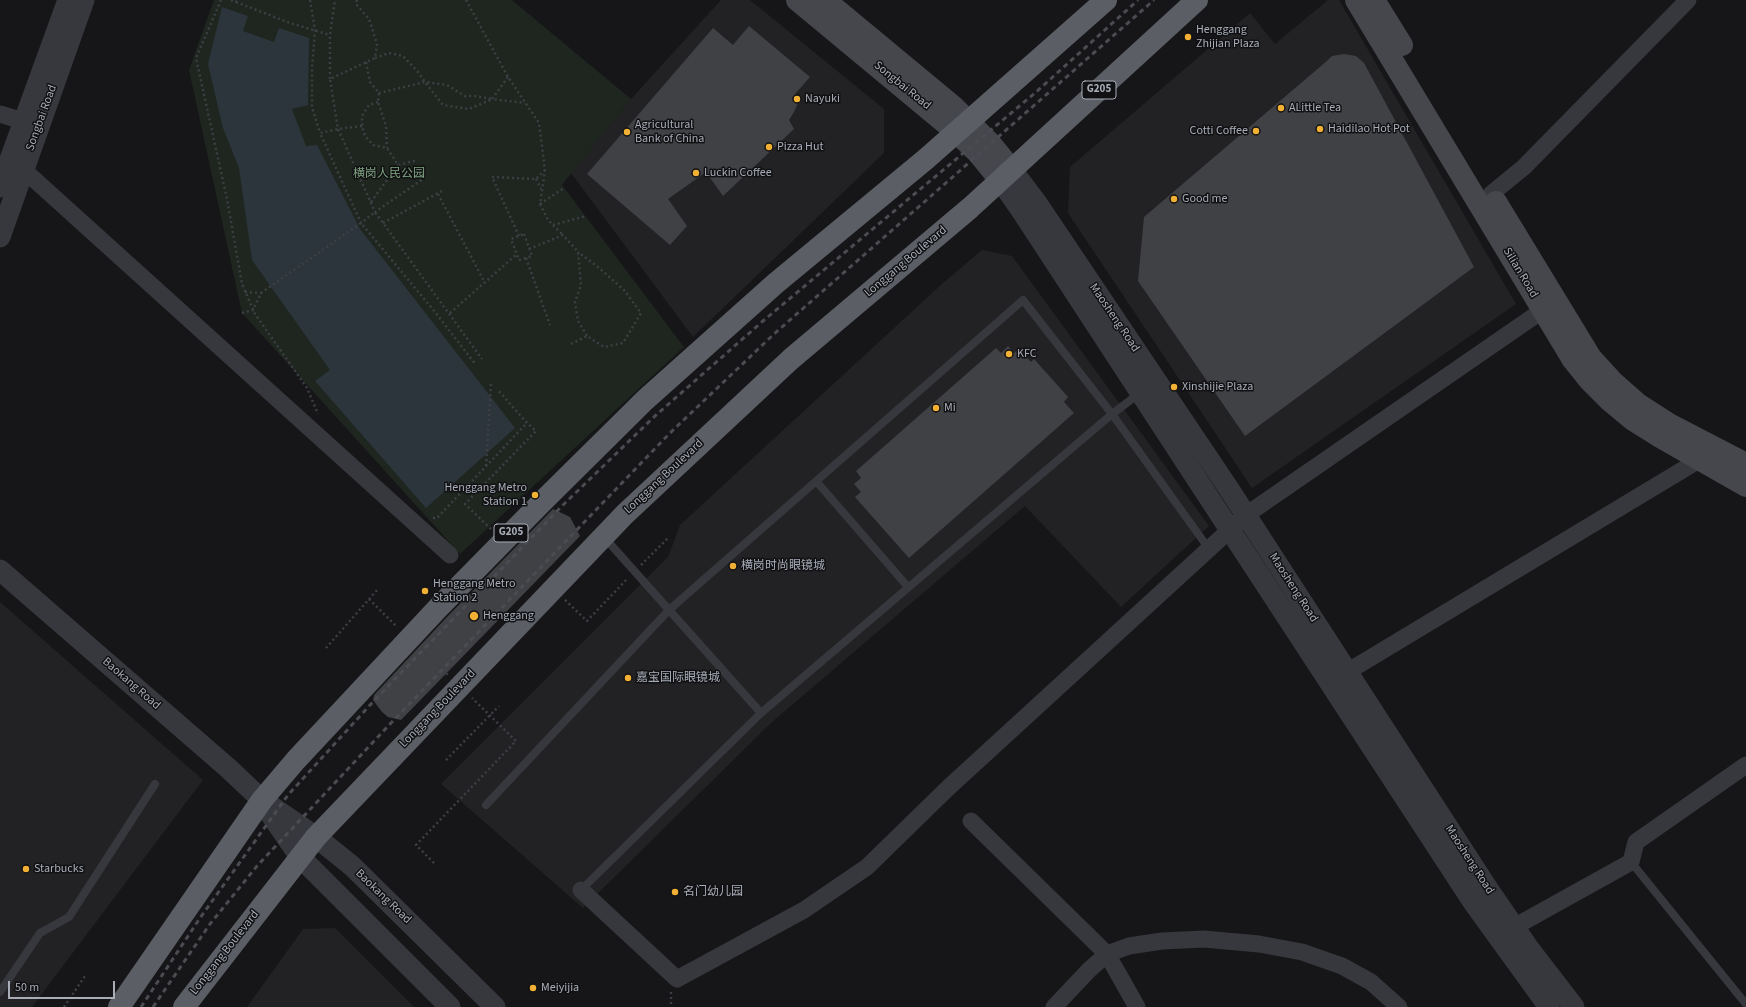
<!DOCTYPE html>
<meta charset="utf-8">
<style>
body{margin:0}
#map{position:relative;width:1746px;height:1007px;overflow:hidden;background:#161618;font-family:"Source Sans 3",sans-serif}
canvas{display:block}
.scale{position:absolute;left:8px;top:981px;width:107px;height:18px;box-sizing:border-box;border:2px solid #a8adb8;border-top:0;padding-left:5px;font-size:12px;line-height:14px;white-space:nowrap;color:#a8adb8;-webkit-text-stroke:3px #111113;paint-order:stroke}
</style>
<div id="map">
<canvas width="1746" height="1007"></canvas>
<div class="scale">50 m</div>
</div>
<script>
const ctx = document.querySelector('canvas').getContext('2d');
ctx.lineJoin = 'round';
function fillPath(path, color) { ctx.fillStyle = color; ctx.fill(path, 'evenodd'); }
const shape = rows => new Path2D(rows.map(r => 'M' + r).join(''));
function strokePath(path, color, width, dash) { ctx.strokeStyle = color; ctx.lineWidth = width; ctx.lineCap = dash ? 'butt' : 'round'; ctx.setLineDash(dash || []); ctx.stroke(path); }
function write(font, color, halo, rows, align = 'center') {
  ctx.font = font + ' "Source Sans 3","Noto Sans SC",sans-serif'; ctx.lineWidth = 3; ctx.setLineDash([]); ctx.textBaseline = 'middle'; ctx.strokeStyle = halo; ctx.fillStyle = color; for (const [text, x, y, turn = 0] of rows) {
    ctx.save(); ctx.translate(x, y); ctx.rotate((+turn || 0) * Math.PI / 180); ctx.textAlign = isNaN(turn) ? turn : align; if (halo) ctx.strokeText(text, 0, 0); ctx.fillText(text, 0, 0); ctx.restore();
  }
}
fillPath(shape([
 [721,0,750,0,884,109,884,153,693,337,571,173,631,99],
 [1328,0,1339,0,1516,304,1252,488,1068,213,1070,167,1250,13,1275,44],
 [982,250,1012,256,1209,526,1121,607,1025,506,772,722,583,908,441,784,668,557,680,525,943,283],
 [0,602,203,780,32,1007,0,1007],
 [335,928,414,1007,247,1007,303,929]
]), '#222225');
fillPath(shape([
 [214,0,512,0,631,99,562,185,684,347,460,554,242,313,189,70]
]), '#1e261f');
fillPath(shape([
 [222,7,248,16,243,31,274,42,279,28,309,38,308,105,292,109,306,146,317,145,360,229,515,428,426,508,315,381,330,370,252,260,239,168,223,128,208,64]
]), '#2c353c');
fillPath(shape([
 [749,26,810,77,795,94,800,98,794,112,789,120,794,129,723,196,706,172,668,199,687,226,670,245,587,174,713,28,733,45],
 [1344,54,1356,56,1364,63,1474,267,1245,436,1138,281,1144,217,1328,60,1332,56],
 [1008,346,1014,353,1019,349,1031,362,1034,359,1068,397,1064,402,1074,413,909,558,855,497,861,492,854,484,861,478,856,471,996,348,1001,353],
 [553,509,570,517,580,536,401,720,388,717,382,712,373,700,374,695,447,617]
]), '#404145');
strokePath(shape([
 [221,0,196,58,227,199,242,284,255,314,307,388,318,414],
 [231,0,236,2,237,0],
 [310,0,315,30,312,68,312,107,320,133],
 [357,0,356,4,369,19,377,44,375,58,330,79,338,129,375,212,426,177],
 [466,0,508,77,539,123,545,170,540,204,548,220,563,235],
 [236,2,290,23,330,35],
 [375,58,389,53,403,56,418,72,425,82,432,91,443,105,469,109,492,99,474,96,465,96,447,85,425,82,379,93],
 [366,62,370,82,379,93,378,102,386,126,387,148],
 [508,77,492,99,525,103],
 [330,79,330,35,335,0],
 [378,102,369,105,362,116,362,126,365,136,373,145,387,148,398,165,418,160],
 [362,126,338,129,320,133,361,223,375,212,482,359],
 [536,179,541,189],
 [438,194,485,283],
 [371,202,398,165],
 [540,204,564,188],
 [383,223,442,191],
 [553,225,586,216],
 [524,234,532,256,519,260,511,239,524,234],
 [519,236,492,177,536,179,545,170],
 [529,249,563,235,578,252,581,285,575,302,578,321,587,336],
 [526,258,550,325],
 [245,292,261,293],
 [242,313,253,310,261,293,361,223,435,312,476,365],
 [450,313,517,254],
 [571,344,587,336,604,347,623,343,641,313,624,290,598,267,578,252],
 [486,466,491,383],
 [433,518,437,518,527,423,497,389],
 [491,529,465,504,536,431,527,423],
 [641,565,669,537],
 [369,599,397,627],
 [565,600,587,621,628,578],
 [326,648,378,589],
 [421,649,448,675],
 [446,760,499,706],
 [434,863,416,845,516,741,472,698],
 [671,992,671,1007],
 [64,1007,85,976]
]), '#3d3f44', 2.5, [2, 3]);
strokePath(shape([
 [816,481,908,587],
 [604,537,761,713],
 [486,805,669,610,1023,300,1112,414,1209,549],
 [1631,862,1746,1004],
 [581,890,761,713,1112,414,1140,393],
 [0,992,40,933,69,917,155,784]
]), '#37383d', 8);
strokePath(shape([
 [0,114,36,125],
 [15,162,450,555],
 [1491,194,1524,167,1688,0],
 [1347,672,1699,460,1709,453],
 [971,821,1107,954,1137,1007],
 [581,890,677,979,804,910,867,867,948,788,1246,515,1543,310],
 [1514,927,1631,862,1636,842,1746,765],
 [1054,1007,1089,970,1107,954,1129,946,1162,941,1204,939,1259,944,1302,952,1342,966,1371,982,1399,1007]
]), '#37383d', 17);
strokePath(shape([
 [1012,170,1037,203,1229,489,1488,889,1530,950,1574,1007],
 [1000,180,1023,213,1473,902,1549,1007],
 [0,187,68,0],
 [0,237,84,0],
 [0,570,228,768,262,800,316,837,352,866,495,1007],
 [267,809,300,857,450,1007]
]), '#37383d', 21);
strokePath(shape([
 [797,0,956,132,978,153,1000,180],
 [825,0,954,107,990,143,1012,170],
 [1356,0,1573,360,1589,380,1609,400,1633,420,1660,437,1746,486],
 [1374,0,1402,45],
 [1496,202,1591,358,1613,382,1638,404,1669,424,1746,464]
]), '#45474d', 22);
strokePath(shape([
 [119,1007,262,800,296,760,438,608,542,502,645,400,776,283,926,159,1106,0],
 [184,1007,316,837,625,514,791,359,970,208,1197,0]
]), '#5b5e65', 22);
strokePath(shape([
 [141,1007,200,918,288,795,371,704,562,506,655,416,763,321,1035,93,1138,0],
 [153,1007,210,924,257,866,391,723,670,433,774,334,1154,0]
]), '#4a4c52', 3, [5, 4]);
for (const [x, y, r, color] of [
 [1188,37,4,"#f2b134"],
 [797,99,4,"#f2b134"],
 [1281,108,4,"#f2b134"],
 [1320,129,4,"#f2b134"],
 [1256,131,4,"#f2b134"],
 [627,132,4,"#f2b134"],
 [769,147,4,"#f2b134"],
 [696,173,4,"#f2b134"],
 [1174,199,4,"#f2b134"],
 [1009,354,4,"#f2b134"],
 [1174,387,4,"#f2b134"],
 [936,408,4,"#f2b134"],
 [535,495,4,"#f2b134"],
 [733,566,4,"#f2b134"],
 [425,591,4,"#f2b134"],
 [474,616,5,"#f2b134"],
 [628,678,4,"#f2b134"],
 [26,869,4,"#f2b134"],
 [675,892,4,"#f2b134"],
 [533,988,4,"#f2b134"]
]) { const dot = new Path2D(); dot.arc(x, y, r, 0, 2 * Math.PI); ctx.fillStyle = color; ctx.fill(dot); strokePath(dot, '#111113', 1.5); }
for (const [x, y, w] of [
 [1099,90,34],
 [511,533,34]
]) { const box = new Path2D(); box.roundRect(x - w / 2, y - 9, w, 18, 3); ctx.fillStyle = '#111113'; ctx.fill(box); strokePath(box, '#a8adb8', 1); }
write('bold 11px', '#a8adb8', null, [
 ["G205",1099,90],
 ["G205",511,533]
]);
write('12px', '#a8adb8', '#111113', [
 ["Henggang",1196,30],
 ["Zhijian Plaza",1196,44],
 ["Nayuki",805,99],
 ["ALittle Tea",1289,108],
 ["Agricultural",635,125],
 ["Bank of China",635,139],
 ["Haidilao Hot Pot",1328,129],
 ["Cotti Coffee",1248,131,"right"],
 ["Pizza Hut",777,147],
 ["Luckin Coffee",704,173],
 ["Good me",1182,199],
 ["KFC",1017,354],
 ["Xinshijie Plaza",1182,387],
 ["Mi",944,408],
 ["Henggang Metro",527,488,"right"],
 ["Station 1",527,502,"right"],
 ["横岗时尚眼镜城",741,566],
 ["Henggang Metro",433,584],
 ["Station 2",433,598],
 ["Henggang",483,616],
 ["嘉宝国际眼镜城",636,678],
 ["Starbucks",34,869],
 ["名门幼儿园",683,892],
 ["Meiyijia",541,988]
], 'left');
write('12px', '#a8adb8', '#111113', [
 ["Songbai Road",902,86,39],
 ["Songbai Road",42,118,-70],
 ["Longgang Boulevard",906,262,-40],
 ["Silian Road",1520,273,59],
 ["Maosheng Road",1114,318,56],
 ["Longgang Boulevard",664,477,-43],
 ["Maosheng Road",1293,588,57],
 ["Baokang Road",131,684,41],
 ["Longgang Boulevard",438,709,-46],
 ["Maosheng Road",1469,860,57],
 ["Baokang Road",383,897,44],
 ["Longgang Boulevard",225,953,-52]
]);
write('12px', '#7fa381', '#111113', [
 ["横岗人民公园",389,174]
]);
</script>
